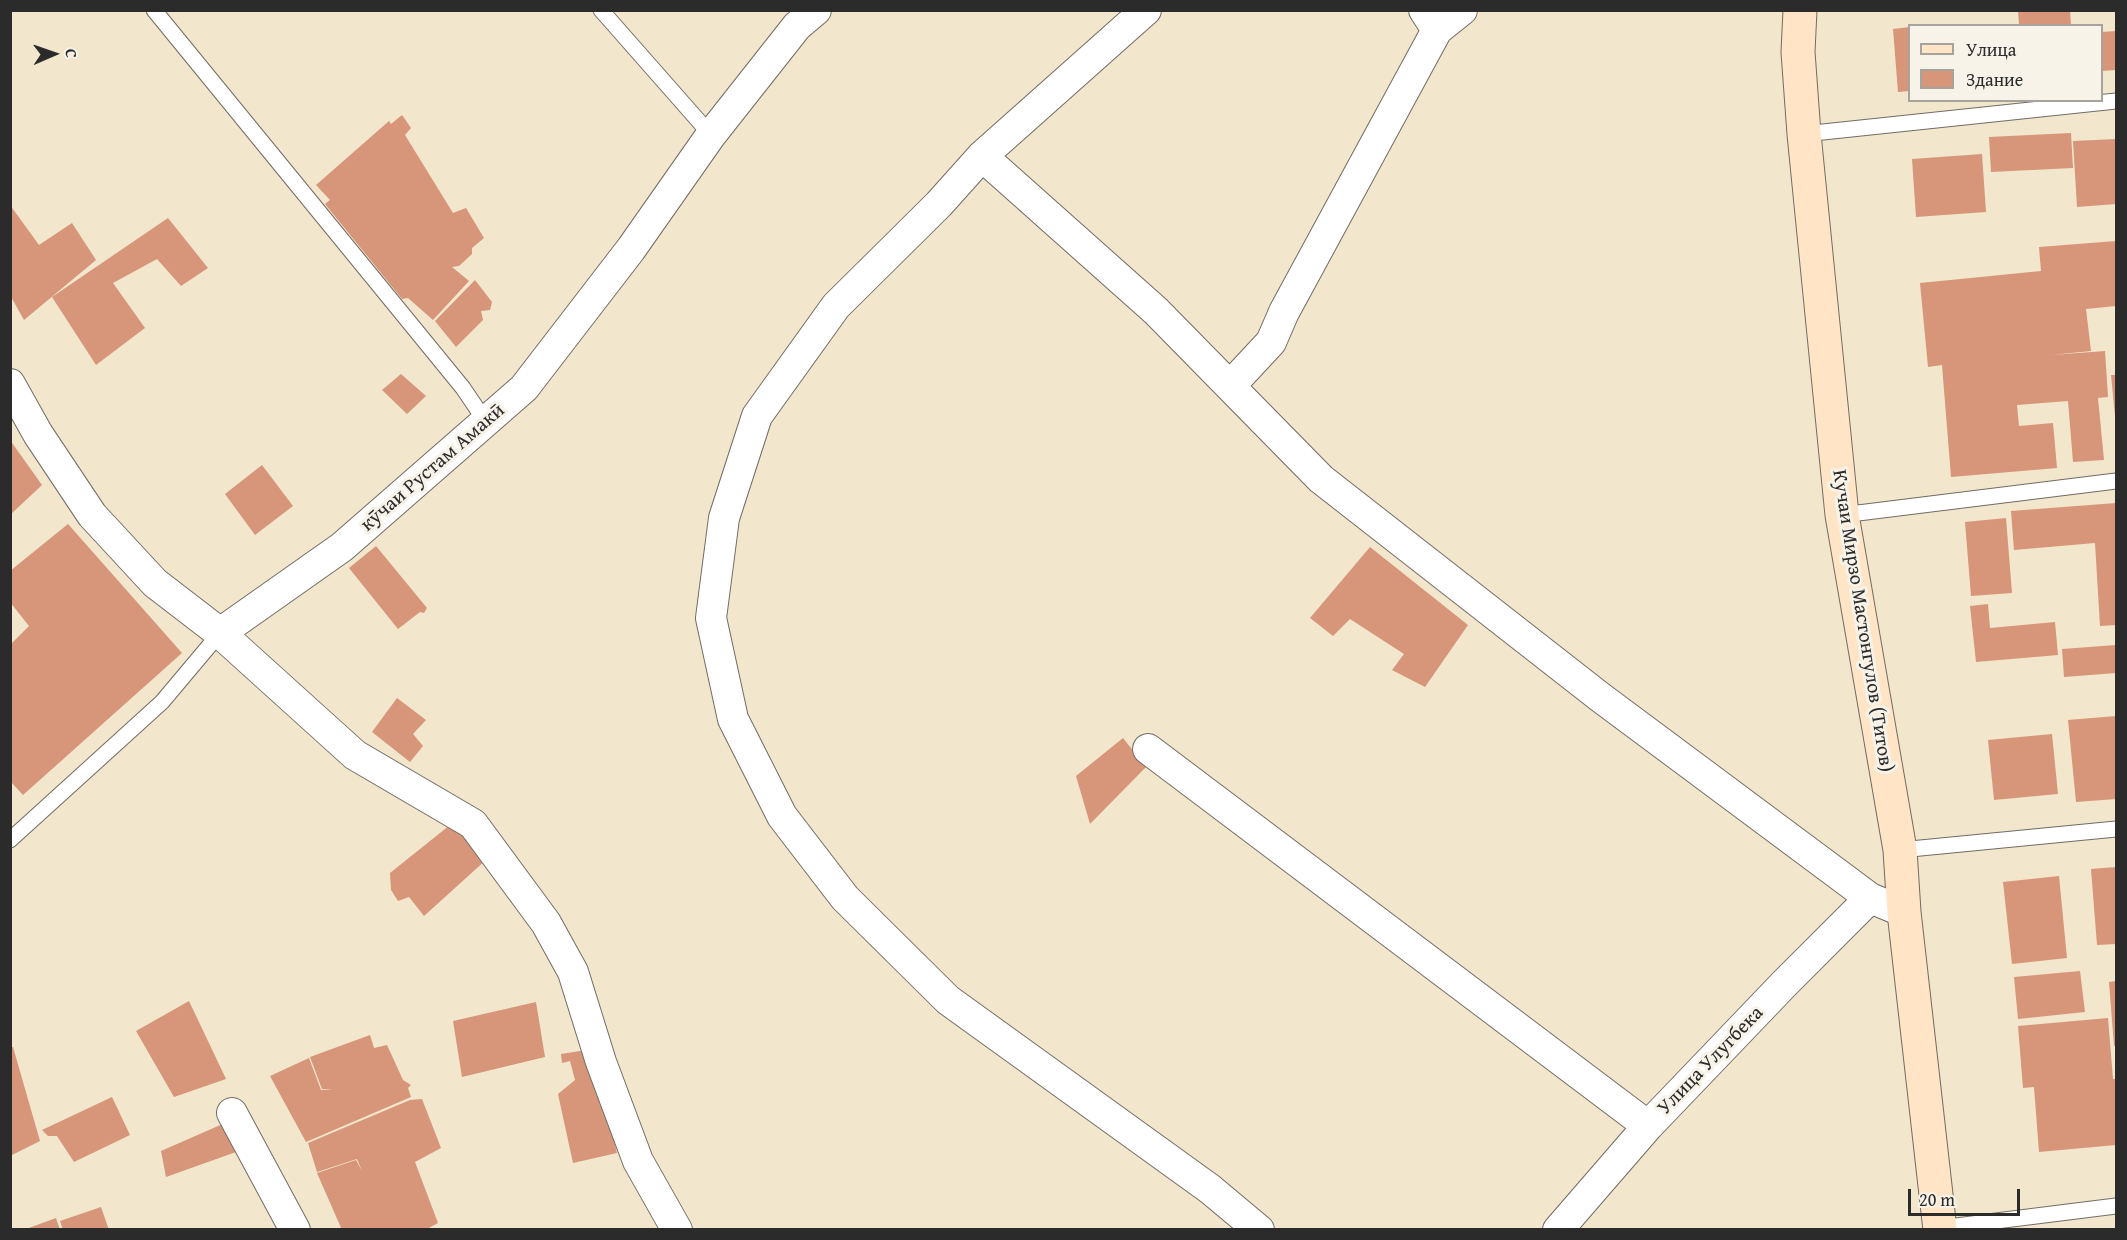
<!DOCTYPE html>
<meta charset="utf-8">
<style>
body{margin:0}
#map{position:relative;width:2127px;height:1240px;overflow:hidden;background:#f2e6cd;font-family:"Gentium Book Plus",serif}
canvas{display:block}
.frame{position:absolute;inset:0;border:12px solid #2b2b2b;pointer-events:none}
.legend{position:absolute;left:1908px;top:24px;width:195px;height:78px;box-sizing:border-box;background:#f7f3e8;border:2px solid #a5a39c;margin:0;padding:8px 10px;list-style:none;font-size:18px;color:#2b2b2b}
.legend li{display:flex;align-items:center;gap:12px;height:30px}
.legend b{width:30px;border:2px solid #a5a39c}
.north{position:absolute;left:24px;top:24px;width:60px;height:60px;-webkit-text-stroke:4px #f7f3e8;paint-order:stroke;rotate:88deg;font-size:16px;font-weight:700;line-height:24px;text-align:center;color:#2b2b2b}
.north::after{content:'';display:block;margin:auto;width:21px;height:27px;background:#2b2b2b;clip-path:polygon(50% 0,100% 100%,50% 72%,0 100%)}
.scale{position:absolute;left:1908px;top:1189px;width:112px;height:27px;box-sizing:border-box;border:3px solid #2b2b2b;border-top:0;padding-left:8px;font-size:18px;line-height:21px;white-space:nowrap;color:#2b2b2b;-webkit-text-stroke:4px #f7f3e8;paint-order:stroke}
</style>
<div id="map">
<canvas width="2127" height="1240"></canvas>
<div class="frame"></div>
<ul class="legend">
<li><b style="height:8px;background:#ffe4c6"></b>Улица</li>
<li><b style="height:16px;background:#d79579"></b>Здание</li>
</ul>
<div class="north">С</div>
<div class="scale">20 m</div>
</div>
<script>
const ctx = document.querySelector('canvas').getContext('2d');
ctx.lineJoin = 'round';
function fillPath(path, color) { ctx.fillStyle = color; ctx.fill(path, 'evenodd'); }
const shape = rows => new Path2D(rows.map(r => 'M' + r).join(''));
function strokePath(path, color, width, dash) { ctx.strokeStyle = color; ctx.lineWidth = width; ctx.lineCap = dash ? 'butt' : 'round'; ctx.setLineDash(dash || []); ctx.stroke(path); }
function write(font, color, halo, rows, align = 'center') {
  ctx.font = font + ' "Gentium Book Plus",serif'; ctx.lineWidth = 6; ctx.setLineDash([]); ctx.textBaseline = 'middle'; ctx.strokeStyle = halo; ctx.fillStyle = color; for (const [text, x, y, turn = 0] of rows) {
    ctx.save(); ctx.translate(x, y); ctx.rotate((+turn || 0) * Math.PI / 180); ctx.textAlign = isNaN(turn) ? turn : align; if (halo) ctx.strokeText(text, 0, 0); ctx.fillText(text, 0, 0); ctx.restore();
  }
}
fillPath(shape([
 [2018,10,2070,10,2071,26,2019,26],
 [1910,27,1910,91,1898,92,1893,29],
 [2116,31,2116,70,2102,71,2102,32],
 [402,115,411,128,405,135,453,213,466,208,484,238,472,248,472,254,459,266,452,267,469,281,433,320,408,298,402,299,325,204,330,200,316,185,389,121,391,124],
 [2071,133,2073,168,1991,172,1989,137],
 [2116,139,2116,204,2077,207,2073,141],
 [1982,154,1986,212,1916,217,1912,159],
 [10,205,39,245,72,223,96,260,24,320,10,295],
 [168,218,208,268,181,286,157,259,113,283,145,328,96,365,52,297],
 [2116,241,2116,306,2086,309,2091,351,2051,355,2105,351,2108,397,2098,398,2104,460,2073,462,2068,401,2017,405,2019,426,2053,423,2057,468,1951,477,1942,365,1928,367,1920,283,2041,271,2039,247],
 [475,280,492,302,490,310,481,311,483,320,456,347,435,321],
 [401,374,426,396,407,414,382,390],
 [2111,375,2116,375,2116,416,2115,416],
 [10,440,42,485,10,515],
 [262,465,293,506,255,535,225,494],
 [2116,503,2116,625,2100,626,2095,543,2014,550,2011,511],
 [2006,518,2012,593,1971,596,1965,522],
 [68,524,182,653,23,795,10,781,10,645,29,626,10,602,10,571],
 [376,546,427,608,424,613,420,612,398,629,349,568],
 [1370,547,1468,625,1425,687,1392,670,1404,654,1350,619,1333,636,1310,618],
 [1988,604,1990,628,2055,622,2058,655,1976,662,1970,606],
 [2116,645,2116,673,2064,677,2062,649],
 [397,698,426,720,413,734,423,746,410,762,372,732],
 [2116,716,2116,799,2076,802,2068,720],
 [2052,734,2058,794,1994,800,1988,740],
 [1123,738,1146,767,1090,824,1076,776],
 [455,821,487,859,424,916,409,897,398,901,391,890,390,873],
 [2116,867,2116,944,2097,945,2091,869],
 [2059,876,2067,958,2012,964,2003,882],
 [2080,971,2085,1012,2018,1019,2014,977],
 [2116,981,2116,1046,2114,1046,2109,982],
 [189,1001,226,1079,174,1097,136,1031],
 [536,1002,545,1057,462,1077,453,1021],
 [2108,1018,2113,1079,2116,1079,2116,1145,2039,1152,2034,1087,2023,1088,2018,1026],
 [370,1035,374,1048,387,1045,403,1080,411,1085,408,1088,411,1097,306,1142,270,1076,309,1058,321,1090,333,1090,322,1089,310,1057],
 [13,1047,40,1141,10,1156,10,1048],
 [593,1049,617,1153,573,1163,558,1094,575,1080,570,1061,562,1063,561,1054],
 [112,1097,130,1135,74,1162,57,1136,48,1136,42,1130],
 [422,1099,441,1148,415,1162,438,1223,425,1230,342,1230,317,1173,356,1160,362,1171,357,1159,317,1172,308,1143,410,1100],
 [234,1119,250,1147,166,1177,161,1151],
 [101,1207,109,1230,63,1230,60,1221],
 [56,1218,60,1230,26,1230,26,1229]
]), '#d79579');
const lane = shape([
 [154,10,463,388,486,422],
 [601,10,711,135],
 [1804,134,2116,101],
 [1842,515,2116,481],
 [10,840,162,702,220,633],
 [1900,850,2116,829],
 [1940,1228,2116,1206]
]);
const street = shape([
 [1146,10,982,156,939,204,836,306,757,416,724,518,711,618,733,719,782,816,845,898,948,1000,1210,1189,1259,1230],
 [1424,10,1437,30,1462,10],
 [982,156,1156,311,1321,479,1600,697,1870,898,1904,912],
 [10,384,38,434,92,515,155,583,220,633,342,547,524,388,631,249,711,135,797,26,816,10],
 [1230,386,1271,342,1284,312,1437,30],
 [220,633,355,755,473,824,546,923,573,972,601,1062,638,1161,677,1230],
 [1148,749,1648,1126],
 [232,1113,295,1230],
 [1558,1230,1648,1126,1785,983,1870,898]
]);
const secondary = shape([
 [1800,10,1798,52,1804,134,1842,515,1900,850,1904,912,1940,1230]
]);
strokePath(lane, '#716c64', 17);
strokePath(street, '#716c64', 32);
strokePath(secondary, '#716c64', 35);
strokePath(lane, '#fff', 15);
strokePath(street, '#fff', 30);
strokePath(secondary, '#ffe4c6', 33);
write('20px', '#2b2b2b', '#f7f3e8', [
 ["кӯчаи Рустам Амакӣ",433,468,-41],
 ["Кучаи Мирзо Мастонгулов (Титов)",1862,621,81],
 ["Улица Улугбека",1711,1061,-46]
]);
</script>
